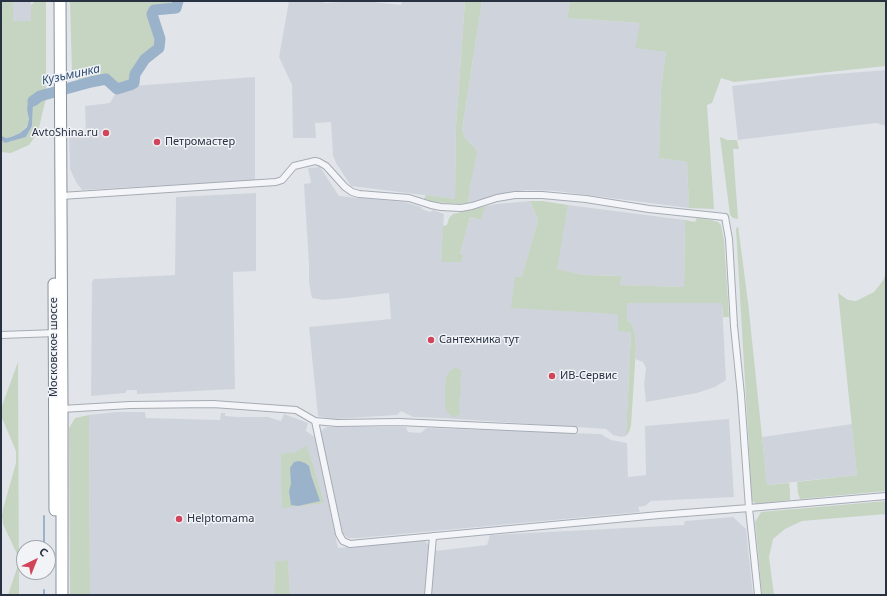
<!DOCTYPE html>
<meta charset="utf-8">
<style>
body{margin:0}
#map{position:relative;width:887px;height:596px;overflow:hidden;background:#e1e5ea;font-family:"Noto Sans",sans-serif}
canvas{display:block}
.frame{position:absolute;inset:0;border:2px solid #293242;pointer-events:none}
.north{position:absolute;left:16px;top:540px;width:40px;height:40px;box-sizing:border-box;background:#f1f3f7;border:1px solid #a1a6af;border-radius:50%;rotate:43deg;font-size:11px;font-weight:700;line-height:16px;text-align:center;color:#293242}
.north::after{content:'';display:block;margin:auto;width:14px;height:18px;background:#d14459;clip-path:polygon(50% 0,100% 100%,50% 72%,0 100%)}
</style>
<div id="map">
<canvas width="887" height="596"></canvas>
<div class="frame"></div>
<div class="north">С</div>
</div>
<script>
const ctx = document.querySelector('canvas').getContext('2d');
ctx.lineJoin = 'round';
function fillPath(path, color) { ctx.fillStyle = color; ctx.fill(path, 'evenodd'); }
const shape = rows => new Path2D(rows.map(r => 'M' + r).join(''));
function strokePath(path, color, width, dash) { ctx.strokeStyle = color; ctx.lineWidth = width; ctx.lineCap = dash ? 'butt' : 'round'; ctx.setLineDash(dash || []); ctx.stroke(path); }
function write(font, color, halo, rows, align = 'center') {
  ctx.font = font + ' "Noto Sans",sans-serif'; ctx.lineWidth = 3; ctx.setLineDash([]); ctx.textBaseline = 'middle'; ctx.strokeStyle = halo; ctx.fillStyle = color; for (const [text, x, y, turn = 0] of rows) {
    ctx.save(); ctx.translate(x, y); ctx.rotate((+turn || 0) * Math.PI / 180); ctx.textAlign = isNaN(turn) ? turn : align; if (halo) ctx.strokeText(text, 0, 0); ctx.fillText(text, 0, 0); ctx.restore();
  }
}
fillPath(shape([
 [13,1,31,1,31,21,13,21],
 [289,1,323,1,324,3,364,1,401,5,402,1,465,1,456,126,455,199,351,186,336,163,333,155,331,122,315,123,316,138,293,138,292,85,279,57],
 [482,1,570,1,567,18,640,23,666,52,661,88,659,158,687,162,689,208,556,191,526,190,499,195,468,203,473,146,465,138,462,130],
 [886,70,886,126,876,123,738,140,732,86,824,75],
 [255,77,255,180,82,190,76,182,70,169,69,135,86,134,85,106,110,103,116,92,132,86],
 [320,167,339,196,405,202,421,207,422,209,430,212,433,210,444,214,441,262,461,262,460,254,470,217,481,220,486,206,497,204,530,201,538,220,522,278,515,277,618,314,631,332,626,436,622,437,613,435,606,429,442,418,413,417,401,411,397,415,333,419,318,416,309,327,391,319,389,293,338,299,324,300,312,298,309,283,309,264,304,184,311,183,308,168],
 [256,193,256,271,233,272,235,389,137,394,137,390,127,390,125,393,91,396,92,282,94,279,175,275,176,197],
 [568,205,685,220,684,287,620,285,622,276,584,275,556,269],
 [627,303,722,303,726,380,715,387,697,393,646,402,644,384,646,368,643,362,635,359,636,347,635,334,632,324,627,320],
 [116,412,145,412,146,418,220,420,221,413,225,413,225,416,238,417,268,417,281,421,284,414,308,423,306,431,315,437,338,548,424,540,429,545,426,595,290,595,288,561,275,563,274,595,90,595,89,415],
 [729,419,734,497,651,501,645,506,638,507,640,512,359,538,348,538,343,534,320,432,326,427,406,427,408,432,420,433,427,428,601,434,611,440,627,443,628,477,646,475,645,426],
 [852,424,857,475,767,485,762,437],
 [733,517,746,529,753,595,431,595,435,551,487,545,490,535,684,525,685,521]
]), '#cfd4dc');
fillPath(shape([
 [1,1,13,1,13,21,31,21,31,5,35,1,46,1,46,91,38,93,27,110,29,119,27,126,20,133,11,137,6,138,2,136,1,133],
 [70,1,175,1,171,4,152,7,148,11,149,19,156,43,153,48,144,55,136,68,130,81,127,83,123,84,119,84,108,74,80,81,72,74],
 [465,1,482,1,462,130,465,138,473,146,477,152,470,186,468,203,460,204,433,202,424,199,426,195,455,199,456,126],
 [570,1,886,1,886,66,734,82,721,78,712,103,707,105,714,209,689,208,687,162,659,158,661,88,666,52,635,48,640,23,567,18],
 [40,98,46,98,38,132,29,145,11,153,1,152,1,140,5,143,26,137,32,126,33,105],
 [720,137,727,140,737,140,739,149,733,149,738,219,733,218,730,215],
 [530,201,542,201,568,205,557,269,584,275,622,276,620,285,684,287,685,220,695,222,697,218,711,220,718,222,721,225,724,240,729,317,723,317,722,303,627,303,627,320,632,324,635,334,636,347,631,426,629,432,626,436,631,332,618,331,618,314,511,308,515,277,522,277,538,220],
 [486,206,481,220,470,217,460,254,463,255,461,262,441,262,443,226,447,225,449,218,453,214],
 [738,226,748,302,767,485,789,483,790,491,790,500,756,504,752,500,736,229],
 [886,274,886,491,800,499,798,493,797,482,857,475,838,293,848,300,856,301,874,292,882,282],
 [18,362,19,595,8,595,17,568,17,554,3,524,2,516,3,509,16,463,16,451,2,418,1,410,3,403],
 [454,368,456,368,461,370,461,373,460,383,461,391,459,401,460,413,456,417,453,417,447,412,445,407,445,386,446,382,446,379,448,373],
 [89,415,90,595,70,595,69,428,75,418],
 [307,446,324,503,282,508,281,454,295,452],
 [886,501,886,514,802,521,785,529,773,539,769,557,774,595,762,595,755,522,761,512],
 [288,560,290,595,274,595,275,562]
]), '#c6d4c2');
fillPath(shape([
 [46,91,46,98,40,98,33,105,32,126,26,137,5,143,1,140,1,133,2,136,6,138,11,137,20,133,27,127,29,119,27,110,28,101,38,93],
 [299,461,305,463,309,466,311,475,320,501,298,506,291,505,289,491,291,484,290,468,294,462]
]), '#9bb2cb');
strokePath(shape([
 [44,516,44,548],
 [44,572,44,576],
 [44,595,44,590]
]), '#9bb2cb', 2);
strokePath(shape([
 [33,101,40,96,91,82,106,79,117,89,130,85,134,83,135,74,145,59,159,48,160,39,152,14,154,10,176,8,178,1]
]), '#9bb2cb', 11);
const minor = shape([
 [61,196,276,182,282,180,294,166,315,161,319,162,326,166,345,187,352,192,359,194,409,198,431,205,441,207,461,208,472,206,497,198,515,195,542,195,586,199,649,209,725,217,729,239,734,326,741,395,749,508,758,595],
 [1,335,56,333],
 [61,409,130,405,213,404,296,410,315,421,337,423,399,422,574,430],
 [315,421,339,534,343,541,350,544,659,515,749,508,886,496],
 [428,595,433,536]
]);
const trunk = shape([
 [60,1,62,408,62,595],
 [54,284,55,510]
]);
strokePath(minor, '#a6acb4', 8);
strokePath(trunk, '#8892a1', 13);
strokePath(minor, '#f4f5f8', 6);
strokePath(trunk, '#fff', 11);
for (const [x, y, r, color] of [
 [106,133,4,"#d14459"],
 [157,142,4,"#d14459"],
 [431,340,4,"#d14459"],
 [552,376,4,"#d14459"],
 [179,519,4,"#d14459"]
]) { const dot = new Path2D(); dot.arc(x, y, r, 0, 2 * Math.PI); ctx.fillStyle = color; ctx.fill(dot); strokePath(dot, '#f1f3f7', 1.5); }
write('11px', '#293242', '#f1f3f7', [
 ["AvtoShina.ru",98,133,"right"],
 ["Петромастер",165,142],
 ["Сантехника тут",439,340],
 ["ИВ-Сервис",560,376],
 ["Helptomama",187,519]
], 'left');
write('11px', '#293242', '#f1f3f7', [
 ["Московское шоссе",54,347,-90]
]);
write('italic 12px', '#325177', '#f1f3f7', [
 ["Кузьминка",71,75,-12]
]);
</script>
